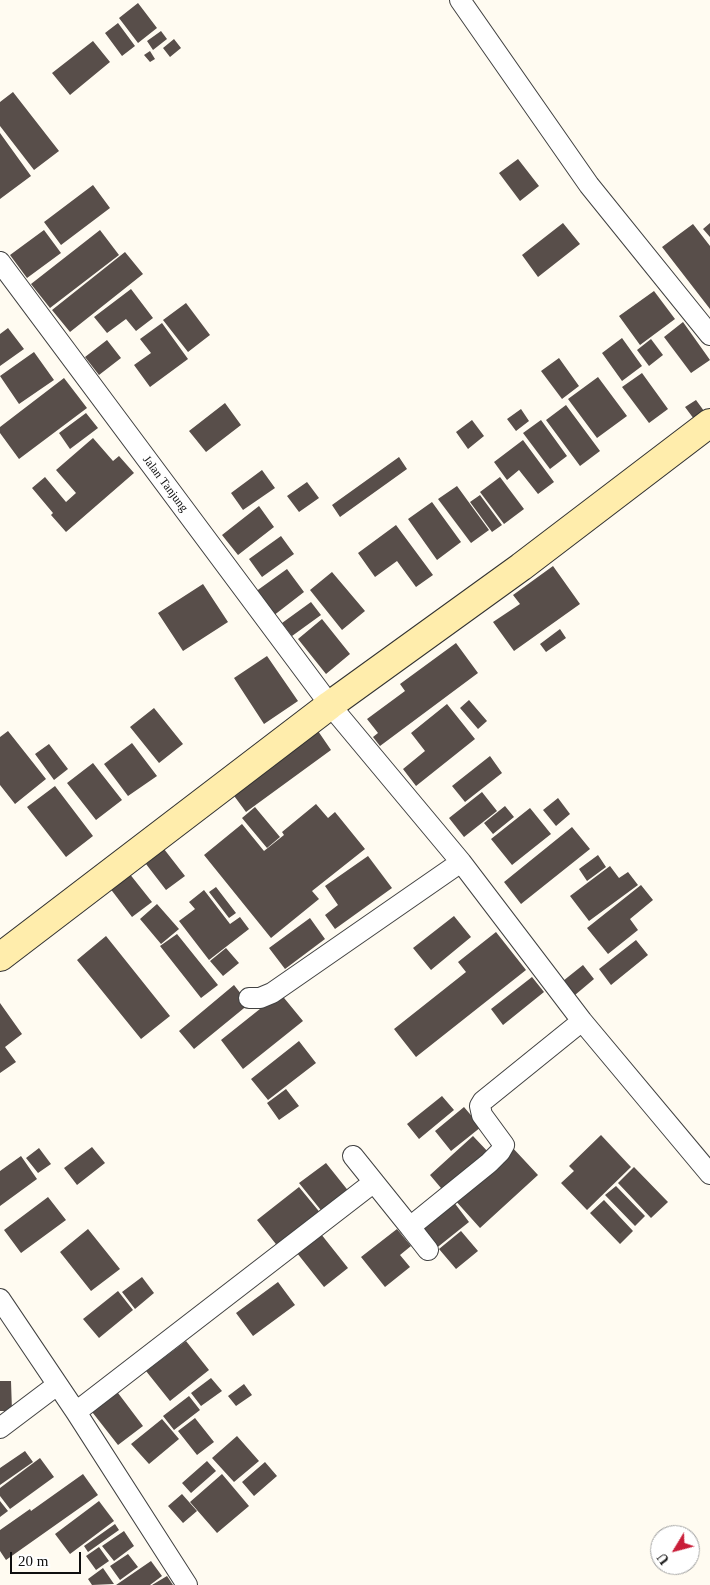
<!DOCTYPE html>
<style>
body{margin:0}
#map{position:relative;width:710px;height:1585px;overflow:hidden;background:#fffbf1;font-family:Georgia,serif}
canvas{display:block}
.north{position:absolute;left:650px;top:1525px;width:50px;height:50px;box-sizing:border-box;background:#fff;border:1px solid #9f9f9f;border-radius:50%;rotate:233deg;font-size:14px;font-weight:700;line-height:20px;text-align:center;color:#0f0f0f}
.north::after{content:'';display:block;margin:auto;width:18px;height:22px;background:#c91d38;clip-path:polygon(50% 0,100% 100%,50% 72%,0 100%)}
.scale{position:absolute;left:10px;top:1552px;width:71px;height:22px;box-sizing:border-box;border:2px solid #0f0f0f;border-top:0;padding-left:6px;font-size:15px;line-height:18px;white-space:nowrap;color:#0f0f0f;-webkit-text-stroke:4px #fff;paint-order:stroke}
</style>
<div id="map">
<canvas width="710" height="1585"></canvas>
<div class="north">U</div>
<div class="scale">20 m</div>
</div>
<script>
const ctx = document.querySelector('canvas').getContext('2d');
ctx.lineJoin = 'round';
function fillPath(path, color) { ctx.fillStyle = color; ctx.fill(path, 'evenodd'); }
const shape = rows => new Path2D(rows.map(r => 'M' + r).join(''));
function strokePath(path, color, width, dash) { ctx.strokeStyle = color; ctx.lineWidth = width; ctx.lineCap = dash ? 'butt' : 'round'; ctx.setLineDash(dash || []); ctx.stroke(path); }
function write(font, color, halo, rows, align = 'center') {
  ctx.font = font + ' Georgia,serif'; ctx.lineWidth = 5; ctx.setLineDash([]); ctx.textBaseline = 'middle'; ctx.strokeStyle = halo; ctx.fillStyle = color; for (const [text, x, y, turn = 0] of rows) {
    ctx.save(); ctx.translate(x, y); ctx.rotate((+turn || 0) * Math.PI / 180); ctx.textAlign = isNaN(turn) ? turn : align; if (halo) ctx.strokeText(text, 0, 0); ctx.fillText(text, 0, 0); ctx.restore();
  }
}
fillPath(shape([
 [138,3,157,28,138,43,119,18],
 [118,23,135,46,122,56,105,33],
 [161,31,167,39,153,50,147,41],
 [174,39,181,48,170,57,163,48],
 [93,41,110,62,70,95,52,73],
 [150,51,155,59,150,62,144,55],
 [13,92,59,151,34,170,0,126,0,102],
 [0,133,31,176,0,199],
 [518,159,539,186,520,201,499,173],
 [93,185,110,208,61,245,44,222],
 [563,223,580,244,538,277,522,255],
 [710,223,710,237,703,229],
 [693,224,710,246,710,309,662,247],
 [44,230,61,253,27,278,10,255],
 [100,230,119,255,50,308,31,284],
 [125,252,143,274,70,332,52,310],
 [131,289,153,318,136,331,126,319,107,333,94,317],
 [654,291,675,319,640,345,619,316],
 [186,303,210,335,188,352,163,320],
 [683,322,710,360,691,373,664,337],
 [162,323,188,359,150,387,134,365,151,353,140,339],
 [8,328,24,349,0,366,0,334],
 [622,338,642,366,622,381,602,353],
 [651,339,663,355,649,366,637,350],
 [107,340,121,358,99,375,85,357],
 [34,352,54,380,19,404,0,376],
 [559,358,579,386,562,399,541,371],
 [642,373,668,409,649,423,622,387],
 [598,377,627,416,597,438,568,399],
 [64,378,87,408,19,459,0,433,0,427],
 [696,400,704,411,694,419,685,407],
 [225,403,241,425,206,452,189,431],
 [566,405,600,451,580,466,546,420],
 [521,409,529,421,516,431,507,419],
 [86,413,98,428,70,449,59,433],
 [472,420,484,436,468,449,456,432],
 [541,420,567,456,550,469,523,433],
 [93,438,113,461,119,456,134,473,66,532,51,515,53,513,32,488,45,477,66,502,76,493,56,470],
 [523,440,554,482,538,494,519,470,507,480,494,462],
 [399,457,407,469,340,517,332,505],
 [262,470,275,488,243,510,231,493],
 [500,477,524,509,504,524,480,492],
 [307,482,319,498,299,512,287,496],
 [457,486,489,530,471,543,438,499],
 [480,495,502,525,492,532,470,502],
 [432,502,461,542,437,560,408,519],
 [259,506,274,527,238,555,222,535],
 [396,525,433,575,416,587,397,561,375,577,358,553],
 [281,536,294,554,262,577,249,559],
 [553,566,580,604,514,651,493,622,520,604,513,595],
 [287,569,304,592,273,616,255,592],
 [332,572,365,611,342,630,310,590],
 [203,584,228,622,183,651,158,613],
 [311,602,321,615,292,636,282,623],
 [322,619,350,654,326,674,298,639],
 [560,629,566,638,546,652,540,644],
 [456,643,478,673,380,746,373,737,378,733,367,719,405,691,400,684],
 [267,656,298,701,264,724,234,678],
 [469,700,487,721,478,729,460,708],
 [447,704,475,739,416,786,403,769,425,751,411,733],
 [154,708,183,744,159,763,130,727],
 [8,731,46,779,15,804,0,785,0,737],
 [318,731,331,750,246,812,232,793],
 [132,743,157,776,128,796,104,764],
 [49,744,68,769,54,780,35,754],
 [490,756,502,773,465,802,452,786],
 [93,763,122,800,96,820,67,783],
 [55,786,93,836,66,857,27,807],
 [482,792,497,811,464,837,449,818],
 [558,798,570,814,556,826,543,810],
 [316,804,328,818,335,812,365,849,312,891,319,899,271,938,204,855,242,824,264,851,284,835,282,832],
 [505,806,514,817,493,834,484,823],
 [255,807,280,837,267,848,242,818],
 [530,808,551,834,512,865,491,839],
 [572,827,590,849,521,904,504,882],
 [164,849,185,876,166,890,146,864],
 [598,855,606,867,587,881,579,869],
 [368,856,392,888,335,929,325,915,338,905,325,886],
 [610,866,619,878,628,872,638,885,589,921,570,896],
 [125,868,152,902,132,917,106,883],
 [641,885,653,900,630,919,638,930,608,954,587,928],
 [216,887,236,913,229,918,209,892],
 [204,890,230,924,240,917,249,929,209,960,179,921,195,909,189,902],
 [157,904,179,929,161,944,140,919],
 [454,916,471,937,431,970,413,948],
 [310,918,325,939,285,969,269,948],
 [496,932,526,970,416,1057,394,1029,466,972,458,962],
 [177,934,218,985,201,998,160,946],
 [106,936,170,1016,141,1039,77,960],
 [636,940,648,955,611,985,599,969],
 [226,948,239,963,223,976,210,961],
 [583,965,594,979,575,995,563,981],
 [532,977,544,992,503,1025,491,1009],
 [234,985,249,1004,194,1049,179,1031],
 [280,993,303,1021,243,1069,221,1040],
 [0,1003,22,1034,5,1047,16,1062,0,1073],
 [299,1041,316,1063,268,1100,251,1079],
 [286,1089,299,1106,279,1120,267,1103],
 [442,1096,454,1110,419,1139,407,1124],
 [464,1107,481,1127,451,1151,435,1131],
 [601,1135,631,1167,587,1210,561,1183,574,1171,569,1166],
 [473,1136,490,1154,446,1194,430,1175],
 [511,1146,538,1175,480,1228,454,1199],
 [92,1147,105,1163,77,1185,64,1168],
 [39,1148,51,1164,38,1173,26,1158],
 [21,1156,37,1179,0,1206,0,1171],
 [326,1163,350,1193,324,1214,299,1183],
 [634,1167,668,1202,651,1218,618,1183],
 [616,1186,645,1216,635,1226,605,1195],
 [299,1187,322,1215,279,1248,257,1220],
 [48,1197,66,1220,21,1253,4,1230],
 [604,1200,633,1231,620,1244,590,1213],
 [453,1201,469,1222,434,1250,417,1230],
 [88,1229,120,1269,91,1291,60,1252],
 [397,1229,411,1246,400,1255,410,1267,385,1287,361,1257],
 [461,1231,478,1251,456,1269,439,1249],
 [321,1234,348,1268,324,1287,297,1253],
 [142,1277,154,1293,135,1309,122,1292],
 [278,1282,295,1305,253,1336,236,1313],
 [118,1291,133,1310,99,1338,83,1319],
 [186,1341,209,1370,170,1401,146,1371],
 [211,1378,222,1391,201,1406,191,1393],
 [0,1381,11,1381,12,1411,0,1411],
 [244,1384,252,1395,236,1406,228,1396],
 [115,1389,143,1426,118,1445,89,1408],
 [189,1396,200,1410,174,1430,163,1416],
 [195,1418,214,1442,197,1455,178,1431],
 [162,1419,179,1439,149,1464,131,1444],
 [237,1436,259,1461,234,1482,212,1458],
 [25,1451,33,1462,0,1485,0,1468],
 [40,1458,54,1477,10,1509,0,1496,0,1488],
 [207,1461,216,1471,191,1493,182,1483],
 [265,1462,277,1476,254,1496,242,1482],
 [83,1474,98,1495,6,1560,0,1551,0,1530,30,1509,31,1511],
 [222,1474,249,1506,217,1533,190,1502],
 [182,1494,197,1511,183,1523,168,1506],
 [0,1501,8,1511,0,1517],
 [99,1501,114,1521,70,1554,55,1534],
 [115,1524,119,1530,88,1552,84,1546],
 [124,1531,134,1546,114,1561,102,1546],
 [99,1547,109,1561,96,1570,86,1556],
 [128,1554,138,1567,120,1580,110,1566],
 [151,1561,162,1576,150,1585,116,1585],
 [103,1568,114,1584,92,1585,88,1579],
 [167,1576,173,1585,152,1585]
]), '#584e4a');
const street = shape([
 [460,0,589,185,710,335],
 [0,262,330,705,461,862,582,1021,710,1174],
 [249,998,260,998,272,993,461,862],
 [353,1156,410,1227,489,1163,500,1152,504,1145,482,1115,480,1106,483,1101,582,1021],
 [410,1227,428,1250],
 [0,1299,76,1412,187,1585],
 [76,1412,374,1182],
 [0,1428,57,1385]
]);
const secondary = shape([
 [0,957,330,705,521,567,710,423]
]);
strokePath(street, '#424242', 22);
strokePath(secondary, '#313131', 30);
strokePath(street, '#fff', 20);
strokePath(secondary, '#ffedac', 28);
write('12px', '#0f0f0f', '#fff', [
 ["Jalan Tanjung",165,484,53]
]);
</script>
